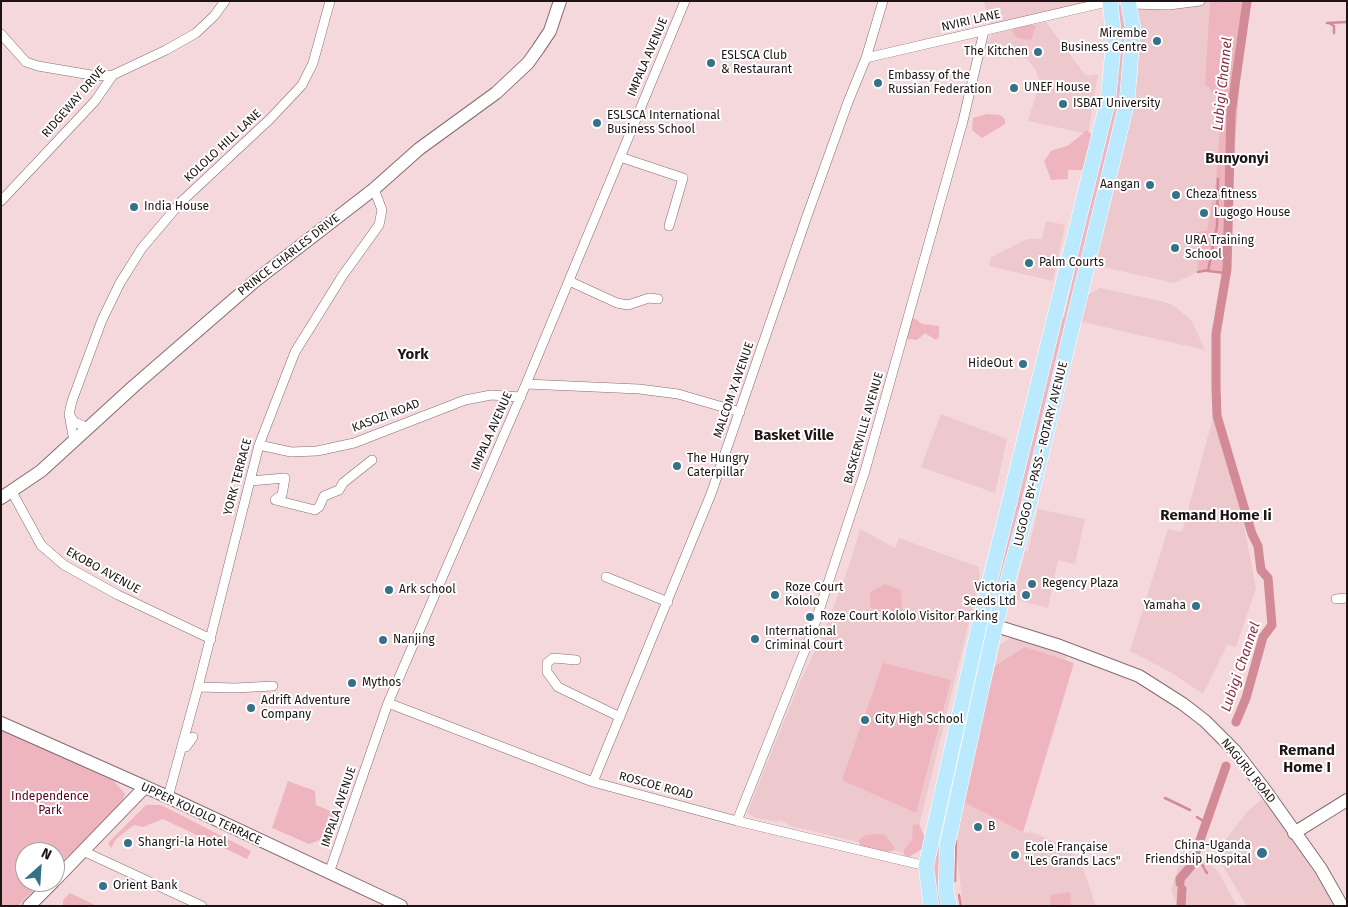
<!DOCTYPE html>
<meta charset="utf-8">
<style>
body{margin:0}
#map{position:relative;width:1348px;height:907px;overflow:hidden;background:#f5d8dc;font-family:"Fira Sans",sans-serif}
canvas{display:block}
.frame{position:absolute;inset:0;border:2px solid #1e1415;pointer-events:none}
.north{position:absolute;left:15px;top:842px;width:50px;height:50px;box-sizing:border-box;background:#fff;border:1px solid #a5a1a1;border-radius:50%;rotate:26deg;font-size:14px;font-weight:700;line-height:20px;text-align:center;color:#1e1415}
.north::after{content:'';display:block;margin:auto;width:18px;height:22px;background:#357189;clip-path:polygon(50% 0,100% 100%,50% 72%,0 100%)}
</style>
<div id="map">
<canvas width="1348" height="907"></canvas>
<div class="frame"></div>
<div class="north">N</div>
</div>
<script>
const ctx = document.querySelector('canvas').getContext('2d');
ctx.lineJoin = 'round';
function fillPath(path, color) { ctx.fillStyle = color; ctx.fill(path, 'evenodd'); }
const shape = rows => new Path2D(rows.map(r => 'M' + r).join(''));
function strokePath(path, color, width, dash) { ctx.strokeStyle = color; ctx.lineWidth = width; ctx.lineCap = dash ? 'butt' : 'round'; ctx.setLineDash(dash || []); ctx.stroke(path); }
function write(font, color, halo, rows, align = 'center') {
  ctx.font = font + ' "Fira Sans",sans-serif'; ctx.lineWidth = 4; ctx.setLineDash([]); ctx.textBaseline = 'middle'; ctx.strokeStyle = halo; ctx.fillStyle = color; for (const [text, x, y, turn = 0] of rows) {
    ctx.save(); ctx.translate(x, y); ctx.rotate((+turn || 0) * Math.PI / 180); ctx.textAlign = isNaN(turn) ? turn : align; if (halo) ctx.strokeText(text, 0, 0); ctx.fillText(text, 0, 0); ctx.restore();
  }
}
fillPath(shape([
 [984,1,1096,1,990,25],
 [1205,1,1210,1,1209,86,1212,93,1222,93,1216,179,1207,230,1195,232,1198,272,1174,283,1086,263,1113,164,1120,165,1129,90,1138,75,1138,9,1199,5],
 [1046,22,1086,76,1098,74,1088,134,1028,121,1038,88,1039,78,1035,69,1027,59,992,44,986,45,992,34],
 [1046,221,1065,225,1053,281,989,266,991,257,1027,239,1042,239],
 [1100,288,1165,302,1177,308,1192,321,1205,350,1078,321,1084,297],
 [941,414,1007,439,995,493,921,467],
 [1214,414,1244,526,1256,588,1236,647,1227,645,1203,694,1172,673,1130,651,1168,529,1182,532],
 [1038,509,1085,519,1075,564,1058,560,1048,608,1010,598,1015,591,1025,551,1028,552],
 [860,529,895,548,899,538,979,567,980,577,912,855,791,826,780,820,777,822,756,818,747,813,800,682,824,632,851,560],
 [1012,637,1067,655,1065,661,1025,648,995,666,1000,645],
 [1263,798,1287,829,1335,906,1247,906,1221,863,1223,843,1247,812],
 [963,802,1023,832,1028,833,1029,831,1058,843,1068,850,1078,859,1083,868,1096,906,963,906,956,846],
 [1184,849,1204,857,1219,873,1237,906,1178,906,1171,890]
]), '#edc8cd');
fillPath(shape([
 [1210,1,1250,3,1241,66,1225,273,1209,270,1198,272,1195,232,1207,230,1216,179,1222,94,1212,93,1209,87,1205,85],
 [1123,3,1128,31,1119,114,995,619,987,620,1060,316,1064,317,1076,266,1072,265,1118,6],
 [1030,24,1036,26,1031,40,1017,38,1012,31,1015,27],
 [987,114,1000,115,1005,119,1005,124,982,138,972,130,973,118],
 [1087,130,1092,135,1092,154,1082,170,1068,170,1068,179,1051,180,1044,161,1051,151,1069,145],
 [914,318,922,324,939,326,939,337,936,340,925,333,917,340,907,339,909,321],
 [885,584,901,590,902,616,880,616,870,606,870,592],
 [986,629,989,629,943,906,936,906,931,877],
 [1025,647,1074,663,1023,832,963,802,973,750,995,666],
 [883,663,951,680,916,813,842,780],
 [1,729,114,781,125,794,121,805,55,869,55,852,25,852,25,882,42,882,18,906,1,906],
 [288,781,315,791,316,805,338,814,331,836,309,844,272,828],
 [146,805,161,805,251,851,247,859,163,819,143,827,134,825,116,839,111,848,108,843],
 [919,824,926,840,925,847,909,857,904,855,904,850,912,840,913,825],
 [880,834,886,836,895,848,892,851,881,853,860,847,859,840,866,835],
 [1070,892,1071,906,1051,906,1050,895],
 [70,893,97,906,63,905,63,900]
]), '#eeb5be');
strokePath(shape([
 [1327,23,1347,22],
 [1329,23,1334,26,1334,33],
 [1218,179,1217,226,1208,271,1225,273,1227,269],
 [1198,272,1209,270],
 [1165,798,1190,810],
 [1197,817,1206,823],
 [1193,858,1201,862,1204,868],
 [1205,870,1207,873],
 [955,881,956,841],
 [959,895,961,906]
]), '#d28a96', 2.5);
strokePath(shape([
 [1236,722,1246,698,1263,637,1272,625,1268,578,1261,570,1258,546,1252,534,1217,416,1216,388,1216,334,1227,269,1231,113,1247,1],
 [1180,883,1180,879,1191,866,1226,766],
 [1181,906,1182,889]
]), '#d28a96', 9);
const street = shape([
 [1129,4,1169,5,1200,1],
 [1,34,26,62,38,66,97,76,113,75],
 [866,58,1111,1],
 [620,157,683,178,669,226],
 [1,201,95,101,113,75,166,50,196,33,214,16,225,1],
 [569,281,617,303,628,305,649,298,658,299],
 [526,384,639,389,678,394,740,412],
 [69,414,74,422,88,428],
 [74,441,69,414,72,401,102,320,120,283,142,248,181,202,270,119,302,85,313,63,330,1],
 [259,445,291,452,317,451,354,443,465,400,491,395,521,397],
 [250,481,285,478,282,495,275,500,315,510,319,507,324,496,339,490,343,483,372,460],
 [12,492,41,545,64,565,118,595,211,639],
 [606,577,668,602],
 [1336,599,1347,598],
 [576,660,553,658,547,663,547,672,558,687,620,717],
 [198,687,235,688,273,686],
 [388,703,593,782,737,821,926,866],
 [182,747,186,747,193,737],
 [593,782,711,494,807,216,848,102,866,58,883,1],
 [168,797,198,687,259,445,295,352,343,275,379,225,382,210,374,189],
 [737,821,811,635,865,471,963,121,984,31],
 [83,851,202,906],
 [329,873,388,703,526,384,685,1]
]);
const secondary = shape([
 [1,498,41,471,134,386,255,281,374,189,419,149,496,93,528,63,538,49,550,31,560,1],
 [980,621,1060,646,1139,676,1183,704,1205,721,1235,751,1265,790,1321,869,1342,906],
 [1,723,168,797,401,906],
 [1294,833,1347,800],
 [55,880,145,787],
 [29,906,53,882]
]);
const primary = shape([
 [931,906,926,866,980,621,1108,100,1114,38,1110,1],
 [949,906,946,891,947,846,995,626,1029,504,1127,102,1133,28,1128,1]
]);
strokePath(street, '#856b6f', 10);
strokePath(secondary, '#856b6f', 14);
strokePath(primary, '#fff', 16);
strokePath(street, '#fff', 9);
strokePath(secondary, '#fff', 12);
strokePath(primary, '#bbe9fd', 15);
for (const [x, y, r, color] of [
 [1157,41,5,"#357189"],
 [1038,52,5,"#357189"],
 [711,63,5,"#357189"],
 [878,83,5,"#357189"],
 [1014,88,5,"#357189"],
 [1063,104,5,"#357189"],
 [597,123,5,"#357189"],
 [1150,185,5,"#357189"],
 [1176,195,5,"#357189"],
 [134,207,5,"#357189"],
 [1204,213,5,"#357189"],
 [1175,248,5,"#357189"],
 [1029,263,5,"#357189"],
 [1023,364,5,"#357189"],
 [677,466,5,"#357189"],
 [1032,584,5,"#357189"],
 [389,590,5,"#357189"],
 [775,595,5,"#357189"],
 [1026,595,5,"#357189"],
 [1196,606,5,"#357189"],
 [810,617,5,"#357189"],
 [755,639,5,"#357189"],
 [383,640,5,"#357189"],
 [352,683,5,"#357189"],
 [251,708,5,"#357189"],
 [865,720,5,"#357189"],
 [978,827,5,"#357189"],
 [128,843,5,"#357189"],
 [1262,853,6,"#357189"],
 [1015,855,5,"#357189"],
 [103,886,5,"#357189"]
]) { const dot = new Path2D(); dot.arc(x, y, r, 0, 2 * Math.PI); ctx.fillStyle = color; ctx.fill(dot); strokePath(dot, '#fff', 2); }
write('12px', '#1e1415', '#fff', [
 ["NVIRI LANE",971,21,-13],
 ["IMPALA AVENUE",648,57,-67],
 ["RIDGEWAY DRIVE",74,102,-49],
 ["KOLOLO HILL LANE",223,146,-43],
 ["PRINCE CHARLES DRIVE",289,255,-38],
 ["MALCOM X AVENUE",734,390,-71],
 ["KASOZI ROAD",386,416,-21],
 ["BASKERVILLE AVENUE",864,428,-74],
 ["IMPALA AVENUE",492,431,-66],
 ["LUGOGO BY-PASS - ROTARY AVENUE",1041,454,-76],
 ["YORK TERRACE",238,477,-75],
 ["EKOBO AVENUE",103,571,29],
 ["NAGURU ROAD",1248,771,51],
 ["ROSCOE ROAD",656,786,15],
 ["IMPALA AVENUE",339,807,-71],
 ["UPPER KOLOLO TERRACE",201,814,25]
]);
write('12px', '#1e1415', '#fff', [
 ["Mirembe",1147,34,"right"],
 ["Business Centre",1147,48,"right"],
 ["The Kitchen",1028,52,"right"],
 ["ESLSCA Club",721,56],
 ["& Restaurant",721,70],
 ["Embassy of the",888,76],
 ["Russian Federation",888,90],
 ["UNEF House",1024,88],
 ["ISBAT University",1073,104],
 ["ESLSCA International",607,116],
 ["Business School",607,130],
 ["Aangan",1140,185,"right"],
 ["Cheza fitness",1186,195],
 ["India House",144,207],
 ["Lugogo House",1214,213],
 ["URA Training",1185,241],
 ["School",1185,255],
 ["Palm Courts",1039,263],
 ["HideOut",1013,364,"right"],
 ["The Hungry",687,459],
 ["Caterpillar",687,473],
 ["Regency Plaza",1042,584],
 ["Roze Court",785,588],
 ["Kololo",785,602],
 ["Victoria",1016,588,"right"],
 ["Seeds Ltd",1016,602,"right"],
 ["Ark school",399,590],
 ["Yamaha",1186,606,"right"],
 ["Roze Court Kololo Visitor Parking",820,617],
 ["International",765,632],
 ["Criminal Court",765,646],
 ["Nanjing",393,640],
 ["Mythos",362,683],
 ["Adrift Adventure",261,701],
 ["Company",261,715],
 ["City High School",875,720],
 ["B",988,827],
 ["Shangri-la Hotel",138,843],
 ["China-Uganda",1251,846,"right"],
 ["Friendship Hospital",1251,860,"right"],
 ["Ecole Française",1025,848],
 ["\"Les Grands Lacs\"",1025,862],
 ["Orient Bank",113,886]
], 'left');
write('12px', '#56001f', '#fff', [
 ["Independence",50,797],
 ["Park",50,811]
]);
write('italic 14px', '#873145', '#fff', [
 ["Lubigi Channel",1223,84,-84],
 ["Lubigi Channel",1241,667,-71]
]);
write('bold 15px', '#1e1415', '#fff', [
 ["Bunyonyi",1237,159],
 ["York",413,355],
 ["Basket Ville",794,436],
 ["Remand Home Ii",1216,516],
 ["Remand",1307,751],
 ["Home I",1307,768]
]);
</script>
